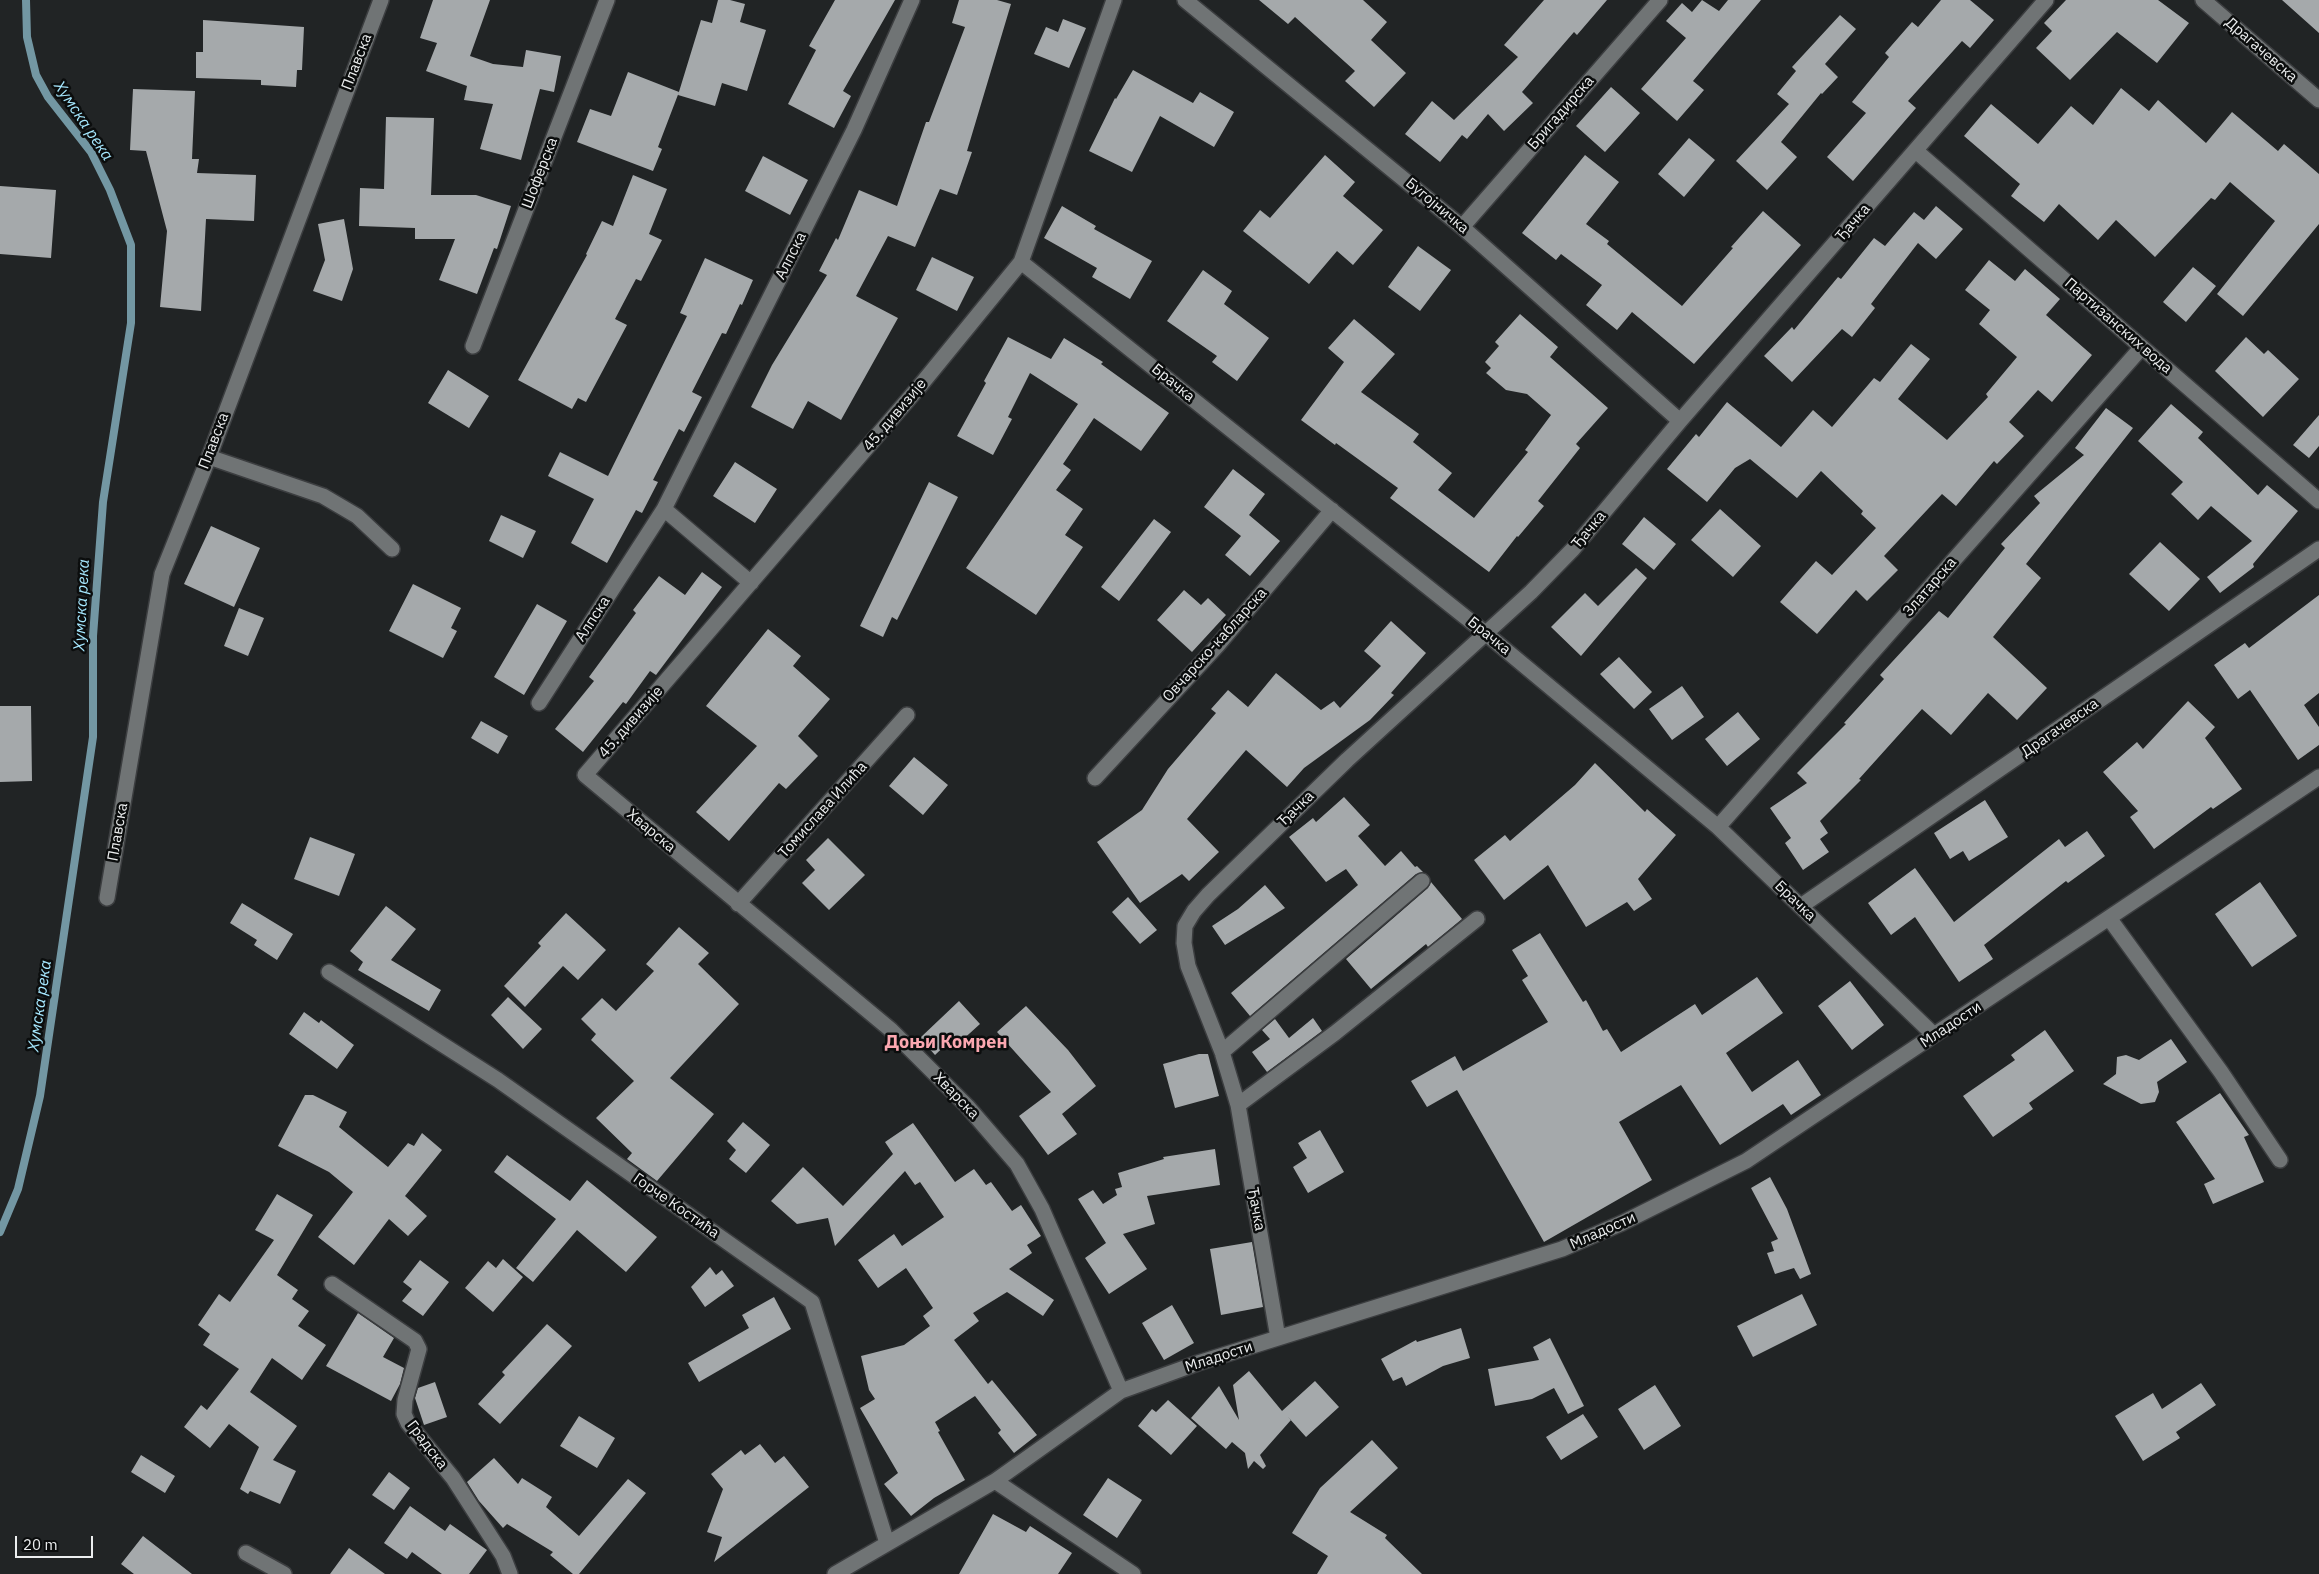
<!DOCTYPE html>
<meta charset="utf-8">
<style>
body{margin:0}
#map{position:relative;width:2319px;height:1574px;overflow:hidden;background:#212425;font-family:"IBM Plex Sans",sans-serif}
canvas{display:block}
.scale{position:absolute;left:15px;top:1536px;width:78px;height:22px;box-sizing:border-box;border:2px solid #eceeef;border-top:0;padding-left:6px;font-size:15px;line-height:18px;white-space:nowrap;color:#eceeef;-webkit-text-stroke:4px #0b0d0d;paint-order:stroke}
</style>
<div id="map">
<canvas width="2319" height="1574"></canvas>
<div class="scale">20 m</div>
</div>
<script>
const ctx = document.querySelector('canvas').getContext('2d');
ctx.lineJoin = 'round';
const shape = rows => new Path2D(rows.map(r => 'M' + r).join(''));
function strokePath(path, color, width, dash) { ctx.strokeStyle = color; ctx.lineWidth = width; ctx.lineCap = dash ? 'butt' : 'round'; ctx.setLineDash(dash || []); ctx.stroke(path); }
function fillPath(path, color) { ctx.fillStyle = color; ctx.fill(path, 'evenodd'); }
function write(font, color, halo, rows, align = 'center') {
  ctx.font = font + ' "IBM Plex Sans",sans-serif'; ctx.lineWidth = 5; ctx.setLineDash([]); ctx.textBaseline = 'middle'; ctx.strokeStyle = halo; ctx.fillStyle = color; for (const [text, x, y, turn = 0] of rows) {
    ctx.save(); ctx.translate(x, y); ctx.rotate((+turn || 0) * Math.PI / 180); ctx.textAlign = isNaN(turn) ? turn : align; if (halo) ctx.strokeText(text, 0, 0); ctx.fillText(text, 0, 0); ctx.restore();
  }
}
strokePath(shape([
 [0,1232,18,1189,40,1096,93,737,93,636,103,502,131,323,131,245,110,190,91,152,48,97,36,75,27,37,26,0]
]), '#7397a3', 8);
fillPath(shape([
 [433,0,490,0,470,56,493,64,523,67,526,50,561,56,554,92,540,89,521,160,480,149,493,104,464,100,467,86,426,71,437,43,420,38],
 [718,0,730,0,745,4,740,22,766,30,747,91,722,83,715,106,678,95,701,20,712,23],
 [835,0,895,0,843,91,851,96,834,128,788,104,816,50,809,46],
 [959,0,997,0,1011,4,967,151,972,152,957,195,940,189,915,247,888,236,856,296,898,318,841,420,808,401,793,429,751,407,772,365,827,275,819,271,836,238,838,240,859,190,897,206,926,122,929,122,965,27,952,23],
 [1259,0,1363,0,1387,22,1371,40,1406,73,1374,107,1345,81,1355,71,1295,17,1288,24],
 [1544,0,1607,0,1577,35,1574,32,1522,92,1533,103,1504,131,1488,114,1467,139,1462,135,1440,162,1405,134,1432,101,1454,120,1518,57,1504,45],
 [1702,0,1719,11,1728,0,1761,0,1693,81,1704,90,1677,121,1641,89,1686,38,1666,21,1682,3,1692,12],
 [1941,0,1970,0,1994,20,1970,48,1962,41,1908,101,1916,108,1853,181,1827,157,1866,113,1852,102,1889,57,1885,53,1912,22,1918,27],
 [2066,0,2158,0,2189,23,2157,63,2117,32,2070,80,2036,48,2052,31,2044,23],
 [2282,0,2319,0,2319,33],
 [1840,15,1856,29,1825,64,1838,77,1822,94,1821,93,1781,142,1797,157,1767,190,1736,161,1789,104,1777,94,1796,71,1792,67],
 [1063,19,1086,28,1069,68,1034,54,1046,27,1058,32],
 [203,20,304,27,302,70,297,70,296,87,261,85,261,80,196,78,196,52,203,52],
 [1133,70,1193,103,1200,92,1234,112,1214,147,1160,116,1132,172,1089,151,1115,98,1116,99],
 [628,72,679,92,658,147,662,149,653,171,577,142,590,109,611,116],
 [1611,87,1640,113,1605,152,1576,126],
 [2121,88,2149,111,2158,100,2206,143,2232,112,2278,151,2284,144,2319,174,2319,224,2243,316,2217,294,2275,221,2230,182,2215,200,2211,198,2155,257,2116,220,2098,240,2059,204,2044,222,2011,196,2020,184,1964,136,1991,104,2038,144,2071,106,2093,125],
 [133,89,195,91,192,159,199,159,197,173,256,175,254,221,206,219,201,311,160,307,167,231,146,151,130,150],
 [386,117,434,118,431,195,476,195,511,206,497,249,494,248,477,294,439,280,455,239,415,239,415,228,359,226,360,188,384,189],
 [1689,138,1715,160,1684,197,1658,174],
 [1325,155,1355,182,1343,196,1383,230,1353,265,1337,251,1309,284,1243,231,1260,210,1270,218],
 [1585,155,1619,182,1586,224,1609,241,1607,244,1682,306,1733,248,1731,247,1763,211,1801,245,1694,364,1632,312,1617,330,1586,305,1602,285,1561,254,1556,260,1522,233],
 [763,156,808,180,790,215,745,191],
 [633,175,667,189,649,234,662,240,641,281,636,279,615,319,627,325,586,402,578,398,572,409,518,380,587,255,586,254,602,221,613,226],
 [0,186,56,190,51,258,0,254],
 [1062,206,1096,226,1094,229,1152,261,1130,299,1092,277,1097,268,1044,238],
 [1936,206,1963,229,1936,259,1918,243,1871,304,1875,308,1852,337,1842,329,1792,382,1764,356,1792,327,1794,330,1838,277,1841,279,1874,238,1885,246,1914,212,1924,220],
 [344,219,353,269,342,301,313,291,325,260,318,224],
 [1418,246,1451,270,1420,311,1388,287],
 [932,257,974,277,957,311,916,290],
 [705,258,753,280,742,305,740,304,726,334,722,333,692,392,702,397,684,432,679,429,653,480,658,482,642,513,636,510,607,563,571,543,594,499,548,476,560,452,608,476,687,316,680,313],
 [1989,260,2015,281,2025,269,2060,299,2046,315,2092,355,2052,402,2038,390,2009,422,2024,436,1997,464,1994,461,1956,506,1942,494,1884,556,1898,570,1867,601,1856,590,1817,634,1780,602,1816,561,1832,575,1876,528,1861,514,1863,511,1821,471,1797,498,1750,459,1735,468,1707,502,1667,469,1696,434,1699,437,1727,402,1781,447,1813,410,1832,427,1874,378,1880,382,1911,344,1930,359,1898,399,1947,440,1988,397,1986,394,2017,357,1979,324,1990,310,1965,290],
 [2193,267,2216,286,2186,322,2163,302],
 [1203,270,1232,291,1224,304,1269,338,1237,381,1212,362,1217,356,1167,321],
 [1520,314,1558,347,1550,357,1608,408,1576,444,1580,448,1538,501,1544,506,1518,537,1517,536,1489,572,1390,498,1398,488,1336,443,1335,445,1301,420,1344,362,1328,348,1354,319,1395,354,1361,392,1419,434,1413,442,1452,473,1438,490,1474,518,1528,452,1525,450,1551,415,1527,394,1506,390,1486,373,1491,368,1485,362,1499,346,1495,342],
 [1008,337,1051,359,1064,338,1103,362,1101,364,1169,413,1141,451,1094,418,1063,464,1071,470,1056,490,1083,509,1065,535,1083,547,1036,615,966,568,1078,404,1030,373,1008,417,1012,419,993,455,957,436,986,383,984,381],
 [2246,337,2264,354,2268,350,2299,379,2263,417,2215,371],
 [448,370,489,396,469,428,428,403],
 [2171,404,2203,432,2198,438,2258,495,2267,485,2298,511,2253,564,2254,567,2220,593,2207,577,2252,541,2211,506,2198,520,2171,494,2183,482,2138,441],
 [2106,408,2133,428,2026,564,2041,578,1993,637,2047,688,2017,720,1988,693,1951,735,1922,709,1859,779,1861,780,1820,821,1828,833,1820,839,1829,852,1803,870,1785,843,1791,838,1770,808,1807,783,1797,773,1846,724,1844,723,1884,679,1880,675,1939,611,1948,618,2005,548,2001,544,2040,503,2034,496,2084,455,2075,448],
 [2319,415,2319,446,2309,458,2293,445],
 [735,462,777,489,755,523,713,496],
 [1233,469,1265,494,1249,515,1280,541,1250,576,1225,555,1241,536,1204,507],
 [929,482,958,497,897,620,892,617,883,637,860,626],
 [1720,509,1761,546,1733,577,1691,540],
 [501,515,536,531,523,558,489,541],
 [1644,517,1676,544,1654,570,1622,544],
 [1154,519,1171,532,1119,601,1101,587],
 [211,526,260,548,234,607,184,584],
 [2160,542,2200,579,2169,611,2129,574],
 [1636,568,1647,578,1581,656,1551,627,1585,593,1598,606],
 [702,572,722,587,656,675,650,671,626,704,623,702,583,752,555,729,594,681,589,677,636,613,633,610,659,576,685,595],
 [413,584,461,608,451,628,457,631,443,658,389,631],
 [1184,590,1201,605,1208,598,1226,615,1192,652,1157,620],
 [2319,595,2319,693,2304,705,2319,727,2319,745,2298,760,2250,690,2238,699,2214,665,2245,643,2249,648],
 [537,604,567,621,524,695,494,677],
 [239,608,264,618,248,656,224,646],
 [1391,621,1426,653,1391,693,1394,695,1370,720,1304,768,1287,787,1246,750,1187,819,1219,852,1189,881,1182,874,1140,903,1097,842,1142,810,1168,769,1216,713,1211,709,1228,690,1248,707,1276,673,1321,710,1334,701,1340,708,1381,666,1364,651],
 [768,629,801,656,793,666,830,699,798,736,818,756,786,789,779,783,729,841,696,812,757,746,706,706],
 [1619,657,1652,692,1634,709,1600,674],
 [1682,686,1704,717,1672,740,1649,709],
 [2188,701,2215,727,2205,738,2242,789,2213,809,2211,807,2154,849,2130,817,2138,811,2103,772,2137,742,2143,749],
 [0,706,31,706,32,781,0,782],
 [1738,712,1760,739,1727,766,1705,739],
 [481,721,508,736,498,754,471,738],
 [914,757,948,785,923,815,889,786],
 [1595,763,1645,812,1647,809,1676,835,1638,879,1652,899,1634,911,1627,902,1586,927,1548,865,1504,900,1474,860,1505,835,1510,841,1575,785],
 [1344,797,1370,825,1358,836,1385,866,1401,851,1415,867,1417,866,1423,872,1416,874,1250,1016,1231,993,1358,885,1346,869,1326,882,1289,837,1313,818,1316,822],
 [1985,800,2008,837,1969,861,1963,851,1950,859,1934,833],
 [2087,831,2105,856,2068,883,2066,881,1984,945,1993,959,1959,982,1915,917,1891,935,1868,903,1915,868,1954,922,2059,839,2065,847],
 [310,837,355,854,339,896,294,879],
 [828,838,865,875,829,910,802,883,815,870,806,860],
 [1431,882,1462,919,1428,947,1426,944,1371,989,1346,959,1428,888],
 [2260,882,2297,936,2252,967,2215,914],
 [1265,885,1285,908,1225,945,1212,926,1238,909],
 [1128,897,1157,930,1140,944,1112,912],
 [242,903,293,934,277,960,254,945,257,940,230,923],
 [386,906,416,929,391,960,441,990,429,1011,358,970,363,962,350,951],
 [566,913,606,950,578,980,563,966,525,1007,504,986,541,946,538,943],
 [679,927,709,953,698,964,739,1004,670,1078,714,1114,657,1181,627,1159,632,1153,596,1118,634,1081,591,1040,596,1034,581,1019,602,998,616,1011,654,971,646,964],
 [1540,933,1583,1002,1586,1000,1603,1031,1607,1029,1621,1052,1695,1004,1702,1015,1757,977,1783,1013,1726,1053,1752,1092,1798,1060,1821,1095,1791,1115,1783,1104,1720,1145,1681,1085,1619,1122,1652,1180,1544,1242,1457,1090,1427,1107,1411,1081,1455,1056,1463,1071,1548,1022,1522,980,1528,976,1512,950],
 [1850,981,1884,1025,1852,1050,1818,1006],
 [508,997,542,1029,523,1049,491,1015],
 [959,1001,980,1024,959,1043,954,1037,935,1055,920,1038],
 [1026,1006,1068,1050,1096,1086,1062,1114,1077,1134,1048,1155,1019,1116,1051,1092,997,1032],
 [304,1012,319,1023,321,1020,354,1045,337,1069,289,1034],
 [1313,1018,1322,1031,1267,1072,1252,1052,1270,1039,1262,1030,1275,1019,1289,1038],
 [2045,1030,2074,1071,2029,1103,2033,1109,1993,1137,1963,1096,2015,1060,2011,1055],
 [2171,1039,2187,1062,2157,1082,2159,1092,2155,1102,2141,1104,2103,1084,2116,1074,2117,1057,2126,1055,2139,1060],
 [1199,1054,1208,1054,1219,1096,1175,1108,1163,1064],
 [2220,1093,2249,1135,2244,1137,2264,1182,2213,1204,2204,1184,2215,1179,2176,1122],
 [305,1095,313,1095,347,1112,339,1127,388,1167,408,1143,414,1146,422,1133,442,1150,405,1196,427,1216,408,1236,389,1219,354,1265,318,1237,353,1192,329,1172,278,1146],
 [743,1122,770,1145,746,1173,729,1159,736,1150,727,1141],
 [913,1123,955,1182,974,1169,986,1185,991,1182,1012,1211,1021,1205,1041,1236,1027,1245,1032,1253,1009,1269,1054,1300,1043,1316,1007,1292,973,1313,979,1321,954,1340,988,1384,992,1380,1037,1435,1014,1453,998,1433,1001,1430,975,1396,935,1422,940,1431,938,1432,965,1480,934,1498,911,1516,884,1484,898,1473,860,1408,875,1399,869,1390,861,1356,904,1345,930,1326,923,1316,933,1308,906,1268,878,1288,858,1260,894,1234,902,1246,944,1217,920,1182,915,1185,905,1171,835,1246,828,1218,797,1224,771,1201,803,1167,843,1206,893,1154,885,1142],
 [1320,1130,1344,1172,1308,1193,1293,1167,1307,1158,1298,1143],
 [1215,1149,1220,1185,1147,1196,1155,1224,1123,1234,1147,1269,1109,1294,1085,1258,1106,1243,1078,1199,1093,1190,1103,1204,1117,1195,1115,1189,1122,1187,1118,1173,1164,1159,1163,1157],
 [507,1155,570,1201,587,1180,657,1237,626,1272,577,1230,533,1282,516,1268,556,1219,494,1172],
 [1770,1177,1787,1209,1811,1274,1800,1279,1794,1268,1775,1274,1767,1253,1774,1251,1771,1242,1778,1239,1751,1188],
 [277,1194,313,1215,277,1275,298,1290,292,1299,309,1311,298,1326,326,1345,302,1380,272,1358,250,1392,297,1426,273,1460,296,1471,280,1504,250,1491,248,1494,240,1489,259,1447,229,1424,210,1448,184,1427,201,1405,207,1410,239,1369,203,1345,210,1334,198,1325,219,1294,230,1302,274,1240,255,1230],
 [1252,1242,1263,1307,1221,1315,1210,1249],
 [503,1259,523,1277,493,1312,465,1288,488,1261,496,1268],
 [420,1260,449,1282,423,1316,402,1301,412,1289,403,1282],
 [710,1267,716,1275,722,1270,734,1286,705,1307,691,1287],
 [1802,1294,1817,1325,1753,1357,1737,1326],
 [774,1297,791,1329,699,1382,688,1363,749,1328,742,1315],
 [1172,1305,1194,1343,1164,1360,1142,1323],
 [358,1313,394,1338,383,1357,404,1368,400,1384,391,1401,326,1366],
 [547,1324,572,1346,500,1424,478,1404,505,1375,502,1372],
 [1461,1328,1470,1358,1443,1366,1406,1386,1402,1377,1393,1381,1381,1359,1416,1340,1417,1342],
 [1550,1338,1584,1406,1568,1414,1554,1388,1532,1399,1495,1406,1488,1369,1539,1360,1533,1347],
 [1249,1371,1282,1411,1315,1381,1339,1407,1306,1437,1288,1417,1291,1420,1260,1455,1266,1466,1263,1469,1254,1461,1248,1469,1245,1453,1232,1442,1226,1449,1191,1418,1219,1386,1239,1420,1233,1385],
 [435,1382,447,1417,424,1425,415,1398,418,1388],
 [2201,1383,2216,1405,2176,1432,2180,1438,2143,1461,2115,1416,2153,1393,2162,1409],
 [1655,1385,1681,1426,1644,1450,1618,1409],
 [1168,1400,1197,1426,1171,1455,1138,1426,1152,1409,1156,1412],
 [1583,1414,1598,1437,1561,1460,1546,1437],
 [579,1416,615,1438,597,1468,560,1446],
 [1372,1440,1398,1468,1350,1512,1387,1535,1385,1538,1422,1574,1317,1574,1328,1556,1292,1533,1320,1488],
 [760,1444,775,1463,784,1456,809,1487,714,1562,722,1537,707,1532,723,1489,711,1474,741,1450,745,1455],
 [141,1455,175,1476,165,1493,131,1472],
 [494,1458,518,1484,522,1478,552,1497,546,1507,579,1536,628,1479,646,1493,579,1574,573,1574,550,1555,553,1552,507,1524,503,1528,479,1501,467,1482],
 [389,1472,410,1488,394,1510,372,1495],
 [1108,1478,1142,1500,1117,1538,1083,1515],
 [410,1506,445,1531,450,1524,487,1550,469,1574,442,1574,412,1552,407,1559,384,1543],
 [993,1514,1026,1532,1030,1526,1072,1553,1058,1574,959,1574],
 [143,1536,192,1574,134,1574,121,1564],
 [349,1548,385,1574,330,1574]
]), '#a5a9ab');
const minor = shape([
 [1114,0,1021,262,919,387,585,775,891,1030,967,1106,1017,1164,1042,1209,1121,1391],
 [1185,0,1462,227,1680,421],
 [2203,0,2319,100],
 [1916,151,2319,501],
 [1462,227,1660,0],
 [1021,262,1484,632,1718,827,1934,1035],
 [473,346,607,0],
 [209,457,323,496,357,516,392,549],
 [664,509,751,583],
 [539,703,664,509,854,130,912,0],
 [1095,778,1217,646,1332,510],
 [1718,827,2142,347],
 [107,898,162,574,209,457,381,0],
 [738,904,907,715],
 [1801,906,2319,549],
 [2109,918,2221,1072,2280,1160],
 [329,972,498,1080,812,1302,887,1543],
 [1222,1052,1422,881],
 [1238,1105,1335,1033,1477,919],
 [332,1284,415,1341,419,1349,405,1400,404,1414,408,1423,453,1478,503,1556,510,1574],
 [1278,1338,1238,1105,1222,1052,1188,966,1184,943,1185,926,1194,911,1208,895,1347,760,1531,592,1573,549,1680,421,2046,0],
 [995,1481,1133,1574],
 [246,1553,284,1574],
 [835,1574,995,1481,1121,1391,1198,1363,1562,1249,1622,1223,1746,1161,2319,777]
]);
strokePath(minor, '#3c3e40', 18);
strokePath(minor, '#707475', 15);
write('15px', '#eceeef', '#0b0d0d', [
 ["Драгачевска",2261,50,41],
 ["Плавска",357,62,-69],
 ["Бригадирска",1561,113,-49],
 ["Шоферска",540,173,-69],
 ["Бугојничка",1437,206,40],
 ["Ђачка",1853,223,-49],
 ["Алпска",791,256,-63],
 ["Партизанских вода",2118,326,41],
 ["Брачка",1173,383,39],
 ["45. дивизије",895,415,-50],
 ["Плавска",214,441,-69],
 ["Ђачка",1589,530,-50],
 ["Златарска",1930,587,-49],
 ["Алпска",593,619,-57],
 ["Брачка",1489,636,39],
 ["Овчарско-кабларска",1215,645,-48],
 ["45. дивизије",631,722,-49],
 ["Драгачевска",2060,728,-35],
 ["Ђачка",1296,809,-44],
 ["Томислава Илића",823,810,-48],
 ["Хварска",651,831,40],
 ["Плавска",118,832,-80],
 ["Брачка",1795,901,44],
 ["Младости",1951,1025,-34],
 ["Хварска",956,1096,46],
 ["Горче Костића",676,1206,35],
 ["Ђачка",1256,1209,80],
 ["Младости",1603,1231,-24],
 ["Младости",1219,1357,-18],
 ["Градска",427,1445,53]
]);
write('italic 16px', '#a6e8ff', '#0b0d0d', [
 ["Хумска река",83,121,56],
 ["Хумска река",82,605,-87],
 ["Хумска река",40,1006,-82]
]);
write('bold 18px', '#fba7b0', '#0b0d0d', [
 ["Доњи Комрен",946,1043]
]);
</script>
